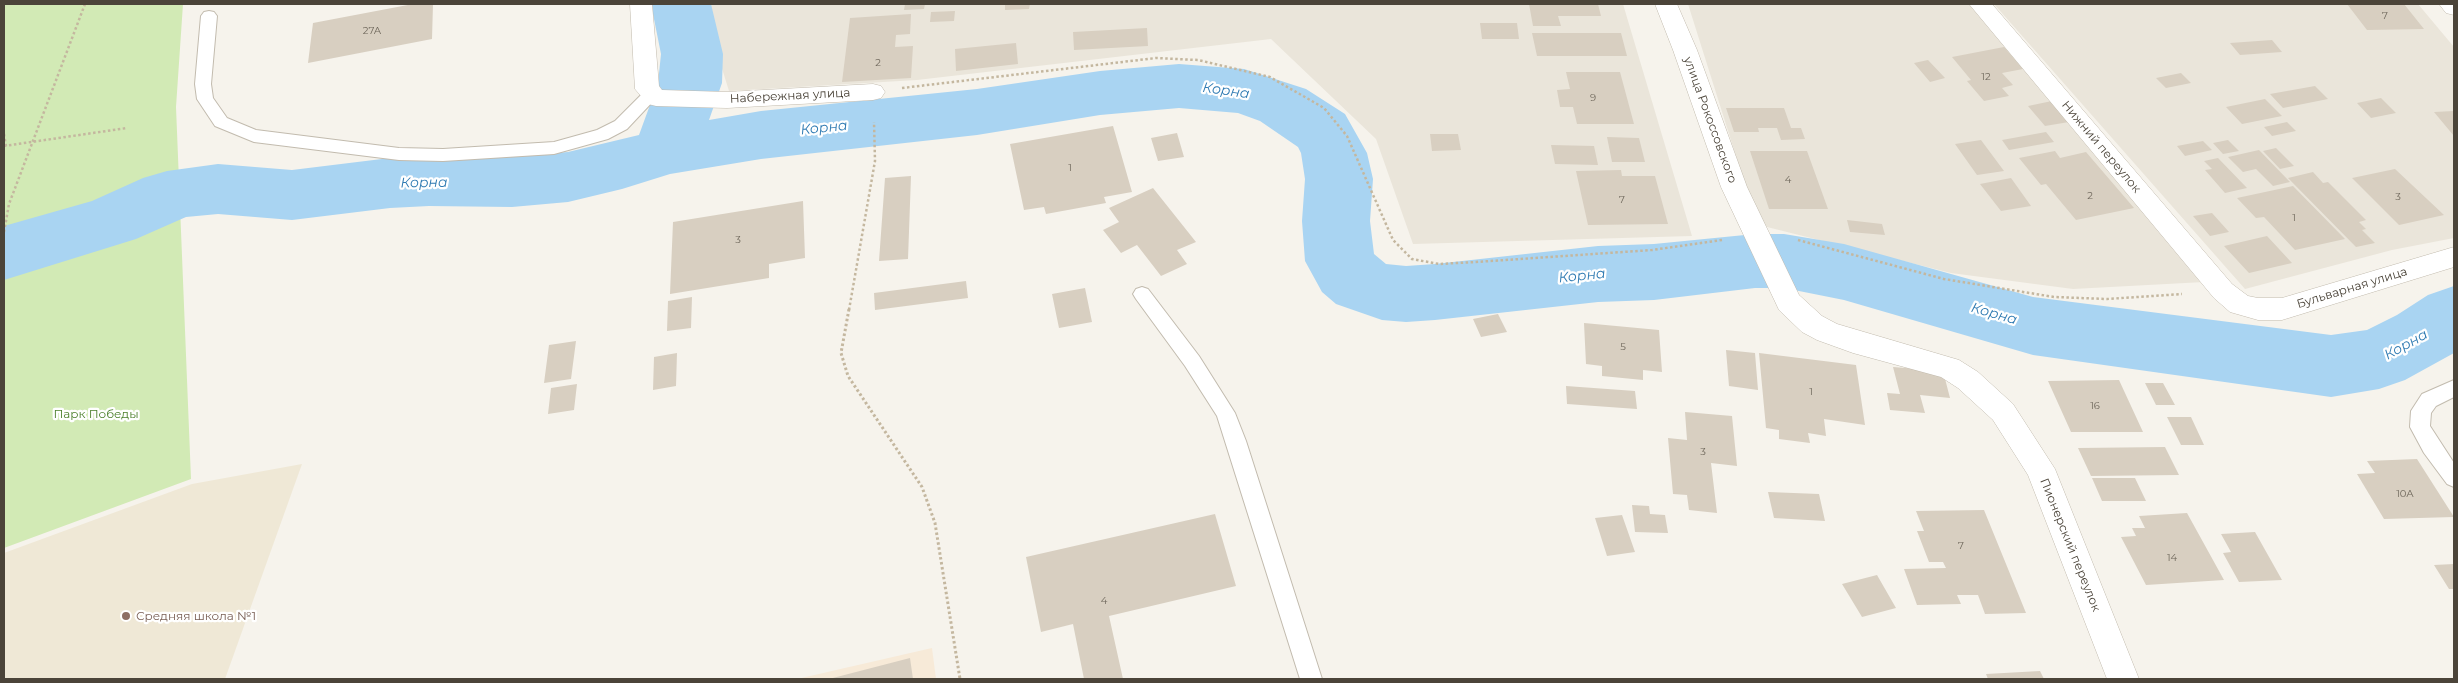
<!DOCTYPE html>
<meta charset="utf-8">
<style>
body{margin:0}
#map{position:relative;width:2458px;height:683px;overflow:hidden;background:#f6f3ec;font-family:Montserrat,sans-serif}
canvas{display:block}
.frame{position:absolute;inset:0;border:5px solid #4b4439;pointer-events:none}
</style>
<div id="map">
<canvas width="2458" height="683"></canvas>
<div class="frame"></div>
</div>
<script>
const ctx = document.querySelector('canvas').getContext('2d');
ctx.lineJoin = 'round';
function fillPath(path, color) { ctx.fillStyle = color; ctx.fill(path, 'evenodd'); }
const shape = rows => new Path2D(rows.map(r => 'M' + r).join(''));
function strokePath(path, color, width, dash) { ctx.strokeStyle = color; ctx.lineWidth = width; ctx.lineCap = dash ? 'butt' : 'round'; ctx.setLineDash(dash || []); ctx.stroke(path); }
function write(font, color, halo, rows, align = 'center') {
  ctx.font = font + ' Montserrat,sans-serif'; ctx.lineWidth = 4.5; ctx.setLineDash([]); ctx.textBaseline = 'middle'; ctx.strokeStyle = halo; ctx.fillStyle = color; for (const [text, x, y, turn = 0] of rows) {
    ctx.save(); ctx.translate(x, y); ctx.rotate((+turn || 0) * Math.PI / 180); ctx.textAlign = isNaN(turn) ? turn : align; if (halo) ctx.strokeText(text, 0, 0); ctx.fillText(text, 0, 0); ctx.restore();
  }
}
fillPath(shape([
 [702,4,1623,4,1692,236,1413,244,1376,139,1271,39,917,80,729,91],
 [1688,4,1971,4,2204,282,2073,289,1951,273,1767,227,1753,210],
 [1994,4,2418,4,2454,47,2454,238,2392,250,2245,289]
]), '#eae5da');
fillPath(shape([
 [932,648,936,679,797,679]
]), '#f7ead8');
fillPath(shape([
 [302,464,225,679,4,679,4,553,192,484]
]), '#efe8d6');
fillPath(shape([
 [4,4,183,4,176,107,191,479,4,548]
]), '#d2eab5');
fillPath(shape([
 [651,4,711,4,723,54,722,83,709,120,761,111,977,89,1100,71,1179,64,1244,69,1306,89,1345,114,1367,153,1373,179,1370,221,1374,254,1386,264,1406,266,1435,264,1598,246,1654,244,1755,234,1784,234,1844,244,2033,297,2331,335,2367,330,2397,315,2428,295,2454,286,2454,353,2405,380,2379,389,2331,397,2033,355,1844,300,1784,288,1755,288,1654,300,1598,302,1435,320,1406,322,1382,320,1336,304,1322,292,1305,261,1302,221,1305,179,1301,153,1298,147,1260,121,1238,113,1179,108,1100,115,977,135,761,159,670,174,622,189,568,202,512,207,429,206,390,208,292,220,218,214,186,217,136,239,4,280,4,226,92,201,143,178,167,171,218,164,292,170,390,158,512,157,568,152,639,135,658,83,661,54,651,4]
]), '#a9d4f2');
fillPath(shape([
 [413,4,433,4,432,39,308,63,313,23],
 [905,4,925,4,924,9,904,10],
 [1005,4,1030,4,1029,9,1005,10],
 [1529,4,1598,4,1601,16,1558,16,1561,26,1533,26],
 [2347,4,2404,4,2424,29,2367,30],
 [955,11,954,21,930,22,931,12],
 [911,14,910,34,896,35,895,47,913,46,911,78,842,82,850,18],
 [1480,23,1517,23,1519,39,1482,39],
 [1147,28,1148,46,1074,50,1073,32],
 [1532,33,1621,33,1627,56,1537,56],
 [2272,40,2282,52,2240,55,2230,43],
 [1016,43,1018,64,956,71,955,49],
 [2004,47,2023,69,2002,73,2013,85,2002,88,2009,96,1984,101,1967,81,1971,80,1952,57],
 [1928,60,1945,78,1930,82,1914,63],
 [1566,72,1620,72,1634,124,1577,124,1573,107,1560,107,1557,90,1570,89],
 [2181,73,2191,83,2166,88,2156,78],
 [2315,86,2328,99,2283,108,2270,94],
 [2381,98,2396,113,2371,118,2357,103],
 [2265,99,2282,116,2242,124,2226,107],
 [2052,101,2069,122,2045,126,2028,106],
 [1726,108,1784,108,1791,128,1801,128,1805,139,1781,140,1777,128,1758,128,1759,132,1734,132],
 [2454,111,2454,136,2434,112],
 [2287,122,2296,131,2272,136,2264,127],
 [1113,126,1132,192,1104,197,1106,203,1046,214,1044,207,1024,210,1010,144],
 [2046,132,2054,142,2009,150,2002,140],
 [1177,133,1184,157,1158,161,1151,138],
 [1430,134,1458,134,1461,150,1432,151],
 [1607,137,1639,138,1645,162,1612,162],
 [1981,140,2004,171,1977,175,1955,144],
 [2228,140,2239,151,2223,154,2213,143],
 [2203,141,2212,150,2185,156,2177,146],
 [1551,145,1594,146,1598,165,1555,164],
 [2276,148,2294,166,2280,169,2263,151],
 [2259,150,2290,182,2273,186,2256,169,2243,172,2228,157],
 [1750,151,1807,151,1828,209,1769,209],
 [2055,151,2060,158,2086,152,2134,208,2076,220,2046,184,2041,185,2019,158],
 [2218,158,2247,188,2225,193,2205,170,2212,169,2204,161],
 [2395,169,2444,215,2399,225,2352,178],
 [1621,170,1622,176,1655,176,1668,224,1588,225,1576,171],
 [2313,172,2323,183,2328,182,2366,220,2359,222,2366,229,2362,230,2375,243,2356,247,2288,178],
 [911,176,908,259,879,261,885,178],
 [2011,178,2031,206,2001,211,1980,184],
 [2293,186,2345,239,2295,250,2264,217,2256,218,2237,198],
 [1153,188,1196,242,1177,250,1187,264,1161,276,1137,245,1121,253,1103,230,1119,222,1109,208],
 [803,201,805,258,769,264,769,278,670,294,673,222],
 [2212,213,2229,232,2210,236,2193,216],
 [1847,220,1882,224,1885,235,1850,232],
 [2267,236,2292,263,2249,273,2224,246],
 [966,281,968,298,875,310,874,293],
 [1085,288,1092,322,1059,328,1052,294],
 [692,297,691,328,667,331,668,301],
 [1498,314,1507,332,1481,337,1473,319],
 [1584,323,1659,330,1662,372,1643,370,1643,380,1602,376,1602,366,1586,364],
 [576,341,571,379,544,383,549,345],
 [1726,350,1755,353,1758,390,1729,386],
 [677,353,676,386,653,390,654,357],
 [1759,353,1856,365,1865,425,1824,419,1826,436,1808,433,1810,443,1779,439,1779,430,1766,428],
 [1893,367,1943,371,1950,398,1920,395,1925,413,1890,410,1887,393,1900,394],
 [2119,380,2143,432,2071,432,2048,381],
 [2145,383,2163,383,2175,405,2156,405],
 [577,384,574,410,548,414,551,388],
 [1566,386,1635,391,1637,409,1567,404],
 [1685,412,1732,416,1737,466,1711,463,1717,513,1689,510,1687,495,1673,494,1668,438,1687,440],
 [2167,417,2191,417,2204,445,2181,445],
 [2165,447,2179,475,2091,476,2078,448],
 [2417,459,2454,517,2384,519,2357,474,2375,473,2367,461],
 [2092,478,2135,478,2146,501,2102,501],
 [1768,492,1819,494,1825,521,1774,518],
 [1632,505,1649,506,1650,514,1665,515,1668,533,1635,532],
 [1984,510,2026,613,1985,614,1978,595,1957,595,1961,604,1917,605,1904,569,1946,568,1943,562,1929,562,1917,531,1924,531,1916,511],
 [2187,513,2224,580,2146,585,2121,537,2136,536,2132,528,2145,528,2139,516],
 [1215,514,1236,586,1109,616,1123,679,1084,679,1073,624,1041,632,1026,557],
 [1622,515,1635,552,1607,556,1595,518],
 [2255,532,2282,580,2239,582,2223,553,2231,552,2221,534],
 [2454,564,2454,589,2449,589,2434,565],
 [1877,575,1896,608,1862,617,1842,584],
 [910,658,913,679,829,679],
 [2040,671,2044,679,1988,679,1986,674]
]), '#d8cfc1');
const lane = shape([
 [209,11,214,12,217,16,211,84,213,98,227,118,256,130,399,148,443,149,554,142,597,130,615,121,645,91,657,91,659,95,627,129,608,139,554,154,443,161,399,160,254,142,215,126,197,99,195,84,201,16,204,12,209,11],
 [1142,287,1148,289,1199,356,1235,413,1246,441,1322,679,1300,679,1217,416,1185,366,1136,299,1133,294,1136,289,1142,287],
 [2454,380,2454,397,2436,406,2431,413,2430,426,2454,463,2454,487,2447,484,2424,453,2410,427,2411,411,2422,394,2454,380]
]);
const street = shape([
 [630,4,652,4,659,86,662,90,727,92,873,84,881,86,885,92,881,98,873,100,727,108,656,106,648,104,635,89,630,4],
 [1655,4,1677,4,1697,50,1747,187,1799,295,1822,316,1837,324,1959,360,1978,372,2013,404,2055,469,2139,679,2107,679,2028,475,1993,420,1958,388,1941,377,1853,353,1817,340,1802,332,1779,310,1721,187,1673,50,1655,4],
 [1969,4,1992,4,2232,284,2248,296,2258,298,2282,298,2454,247,2454,267,2282,320,2258,320,2230,312,2214,298,1969,4],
 [2439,4,2454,4,2454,15,2446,13,2439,4]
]);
strokePath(lane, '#c2bbae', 2);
strokePath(street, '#c2bbae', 1);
strokePath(shape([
 [902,88,1156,58,1198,60,1270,77,1324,108,1347,136,1393,240,1412,259,1439,264,1476,262,1652,250,1722,240],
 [4,134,6,146],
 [4,146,127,128],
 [4,232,9,204,85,4],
 [1798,240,1944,279,2054,297,2107,299,2182,294],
 [849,310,875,161,874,122]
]), '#c4b79f', 2.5, [2.5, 2.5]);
strokePath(shape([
 [849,309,841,353,848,376,922,487,935,523,960,679]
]), '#c4b79f', 3, [2.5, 2.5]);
fillPath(lane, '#fff');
fillPath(street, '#fff');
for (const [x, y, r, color] of [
 [126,616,5,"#8d6e63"]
]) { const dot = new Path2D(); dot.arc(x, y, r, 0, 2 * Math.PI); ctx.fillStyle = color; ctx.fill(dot); strokePath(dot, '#fff', 2); }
write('10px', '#6e675b', null, [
 ["7",2385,16],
 ["27А",372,31],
 ["2",878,63],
 ["12",1986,77],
 ["9",1593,98],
 ["1",1070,168],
 ["4",1788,180],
 ["2",2090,196],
 ["3",2398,197],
 ["7",1622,200],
 ["1",2294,218],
 ["3",738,240],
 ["5",1623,347],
 ["1",1811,392],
 ["16",2095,406],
 ["3",1703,452],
 ["10А",2405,494],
 ["7",1961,546],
 ["14",2172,558],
 ["4",1104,601]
]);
write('12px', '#4b4439', '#fff', [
 ["Набережная улица",790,96,-3],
 ["улица Рокоссовского",1710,120,70],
 ["Нижний переулок",2101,147,50],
 ["Бульварная улица",2352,288,-17],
 ["Пионерский переулок",2070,545,68]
]);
write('12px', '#4a7f2a', '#fff', [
 ["Парк Победы",96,414]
]);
write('12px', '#785e54', '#fff', [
 ["Средняя школа №1",136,616]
], 'left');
write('italic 14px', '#2e7ab2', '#fff', [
 ["Корна",1226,91,8],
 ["Корна",824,128,-6],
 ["Корна",424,183,-1],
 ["Корна",1582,276,-6],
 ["Корна",1994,314,16],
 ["Корна",2406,345,-29]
]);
</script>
